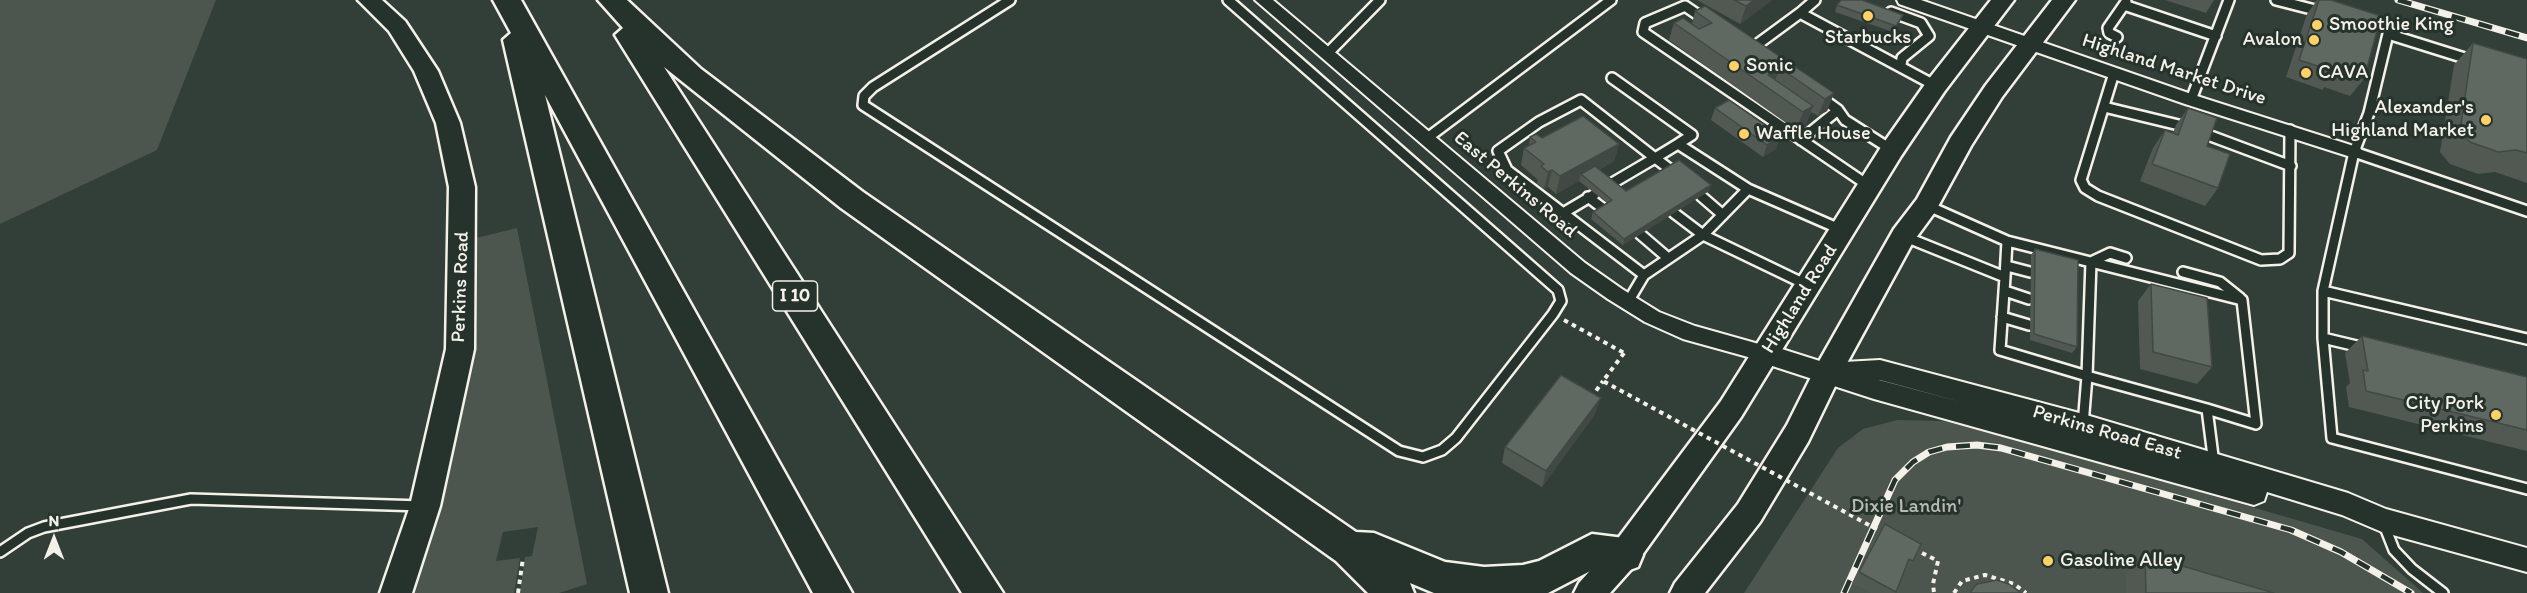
<!DOCTYPE html>
<style>
body{margin:0}
#map{position:relative;width:2527px;height:593px;overflow:hidden;background:#323e38;font-family:Itim,sans-serif}
canvas{display:block}
.north{position:absolute;left:24px;top:509px;width:60px;height:60px;-webkit-text-stroke:4px #26332d;paint-order:stroke;rotate:0deg;font-size:16px;font-weight:700;line-height:24px;text-align:center;color:#f4f1e8}
.north::after{content:'';display:block;margin:auto;width:21px;height:27px;background:#f4f1e8;clip-path:polygon(50% 0,100% 100%,50% 72%,0 100%)}
</style>
<div id="map">
<canvas width="2527" height="593"></canvas>
<div class="north">N</div>
</div>
<script>
const ctx = document.querySelector('canvas').getContext('2d');
ctx.lineJoin = 'round';
function fillPath(path, color) { ctx.fillStyle = color; ctx.fill(path, 'evenodd'); }
const shape = rows => new Path2D(rows.map(r => 'M' + r).join(''));
function strokePath(path, color, width, dash) { ctx.strokeStyle = color; ctx.lineWidth = width; ctx.lineCap = dash ? 'butt' : 'round'; ctx.setLineDash(dash || []); ctx.stroke(path); }
function write(font, color, halo, rows, align = 'center') {
  ctx.font = font + ' Itim,sans-serif'; ctx.lineWidth = 6; ctx.setLineDash([]); ctx.textBaseline = 'middle'; ctx.strokeStyle = halo; ctx.fillStyle = color; for (const [text, x, y, turn = 0] of rows) {
    ctx.save(); ctx.translate(x, y); ctx.rotate((+turn || 0) * Math.PI / 180); ctx.textAlign = isNaN(turn) ? turn : align; if (halo) ctx.strokeText(text, 0, 0); ctx.fillText(text, 0, 0); ctx.restore();
  }
}
fillPath(shape([
 [0,0,216,0,157,150,0,224],
 [517,228,587,584,559,593,520,593,525,557,532,556,538,527,503,532,496,561,520,558,514,593,408,593,445,479,457,430,474,321,476,238],
 [1897,420,1943,421,2000,434,2362,539,2423,593,1744,593,1838,448,1863,429]
]), '#4c564f');
const service = shape([
 [1010,0,873,87,864,96,863,105,1399,451,1423,457,1442,450,1456,438,1553,314,1561,301,1558,290,1228,0],
 [1815,0,1800,13,1936,86],
 [2276,0,2323,12],
 [2124,5,2216,36],
 [1891,12,1921,23,1929,36,1902,58,1901,66],
 [1704,19,1685,6,1645,23,1643,32,1869,186],
 [2117,37,2109,33,2108,28,2126,2],
 [1751,49,1800,13],
 [1327,54,1380,0],
 [2471,60,2388,34,2369,113,2354,152,2323,291,2527,339],
 [2114,73,2081,180,2085,188,2098,196,2261,260,2280,259,2289,253,2290,130],
 [1612,78,1692,135,1678,144],
 [1820,97,1838,110,1845,120,1892,150],
 [2191,100,2229,0],
 [2104,107,2187,127],
 [2200,132,2291,166],
 [1426,139,1611,0],
 [1801,140,1838,110],
 [2354,152,2527,211],
 [1609,185,1655,158,1671,170],
 [1701,196,1723,215],
 [1588,197,1605,210],
 [1926,205,2007,241],
 [1563,213,1595,194],
 [1640,234,1668,258],
 [1903,236,2005,277,2000,350,2087,376,2083,425],
 [2126,258,2110,253,2091,262,2087,376,2207,409,2214,464],
 [2007,266,2030,272],
 [2183,272,2220,282,2240,298],
 [1644,275,1507,170,1498,151,1539,122,1581,100,1655,158,1678,144,1748,189],
 [2005,277,2007,241,2242,300,2256,424,2207,409],
 [1807,285,1703,235,1748,189,1842,230],
 [2005,291,2029,299],
 [2323,291,2323,338,2332,438,2527,489],
 [1628,302,1644,275,1703,235,1674,213],
 [2002,317,2029,325],
 [2323,338,2365,348],
 [2383,522,2394,550,2412,569,2443,593],
 [0,552,28,533,44,527,191,499,423,506]
]);
const minor = shape([
 [1255,0,1273,0,1585,263,1622,289,1659,312,1695,326,1773,348,1776,354,1773,360,1766,362,1683,339,1645,322,1608,299,1571,273,1255,0],
 [1897,0,1921,0,2197,96,2360,148,2363,152,2360,156,2354,158,2185,104,1899,4,1897,0]
]);
const tertiary = shape([
 [1766,344,1826,363,1880,360,2083,414,2348,493,2386,509,2527,548,2527,572,2382,532,2342,515,2267,492,2264,501,2254,505,1874,399,1757,361,1754,354,1757,347,1766,344],
 [1879,380,1880,380,1965,403,1879,380]
]);
const secondary = shape([
 [358,0,382,0,405,21,438,71,460,123,475,187,474,349,440,506,412,593,380,593,410,506,446,349,449,187,436,123,414,71,389,31,358,0],
 [1991,0,2014,0,1944,92,1901,156,1741,417,1635,565,1610,593,1574,593,1579,583,1613,545,1721,401,1883,144,1928,80,1991,0],
 [2052,0,2075,0,2002,97,1971,146,1935,212,1913,242,1840,376,1808,442,1760,522,1705,593,1670,593,1675,583,1738,504,1787,425,1817,365,1894,229,1917,199,1951,137,1986,85,2052,0]
]);
const motorway = shape([
 [493,0,521,0,852,593,813,593,545,95,668,593,630,593,503,40,511,33,493,0],
 [598,0,627,0,701,69,863,192,1356,532,1374,533,1445,562,1484,567,1523,565,1539,561,1592,534,1624,538,1638,543,1643,555,1638,567,1624,572,1596,568,1548,593,1434,593,1410,583,1414,593,1368,593,1336,561,841,208,664,67,1003,593,962,593,615,35,623,28,598,0]
]);
strokePath(service, '#f4f1e8', 14);
strokePath(minor, '#f4f1e8', 4);
strokePath(tertiary, '#f4f1e8', 4);
strokePath(secondary, '#f4f1e8', 5);
strokePath(motorway, '#f4f1e8', 5);
strokePath(shape([
 [1564,320,1624,353],
 [1591,398,1603,381],
 [1914,549,1938,561,1933,584,1934,593],
 [518,593,523,558],
 [1954,593,1962,581,1985,575,2014,584,2026,593]
]), '#f4f1e8', 4, [4.5, 4.5]);
strokePath(service, '#26332d', 9);
fillPath(minor, '#26332d');
fillPath(tertiary, '#26332d');
fillPath(secondary, '#26332d');
fillPath(motorway, '#26332d');
const rail = shape([
 [2398,0,2527,38],
 [1844,593,1895,480,1913,462,1929,452,1947,447,1977,445,2001,448,2291,530,2341,552,2411,593]
]);
strokePath(rail, '#f4f1e8', 7);
strokePath(rail, '#26332d', 4.5, [14]);
strokePath(shape([
 [1624,353,1603,381,1880,531]
]), '#f4f1e8', 4, [4.5, 4.5]);
fillPath(shape([
 [1697,0,1772,0,1740,24],
 [2165,0,2214,0,2206,13],
 [2317,0,2331,0,2364,79,2350,96,2324,87,2323,90,2286,77,2307,14],
 [1837,5,1900,21,1893,32,1835,12],
 [1695,11,1834,93,1827,111,1818,116,1811,112,1806,124,1796,130,1669,40,1674,23,1692,24],
 [2473,43,2527,59,2527,183,2495,172,2478,174,2450,164,2440,152,2454,65],
 [1715,108,1776,149,1763,157,1711,120],
 [2188,108,2207,146,2218,188,2205,206,2140,181,2153,148,2165,130,2173,133,2176,125],
 [1530,137,1619,144,1614,161,1599,170,1626,191,1709,191,1623,245,1591,219,1593,212,1607,203,1579,181,1556,194,1548,187,1544,189,1537,183,1538,180,1521,165,1524,148,1529,145],
 [2035,249,2077,347,2072,353,2030,340,2031,255],
 [2151,284,2212,367,2197,384,2140,369,2138,301],
 [2362,336,2527,377,2527,451,2349,407,2346,387,2350,383,2345,353],
 [1595,414,1542,487,1502,463,1505,447],
 [1885,524,1913,561,1905,572,1896,593,1871,593,1852,583,1877,535],
 [2145,555,2274,593,2126,593,2126,574]
]), '#525953');
fillPath(shape([
 [1754,0,1772,0,1740,24,1746,6],
 [1780,68,1773,86,1768,75],
 [1834,93,1827,111,1818,116,1825,99],
 [1813,106,1806,124,1796,130,1803,112],
 [1781,136,1776,149,1763,157,1767,145],
 [1619,144,1614,161,1585,178,1581,174,1579,181,1556,194,1560,176],
 [1552,170,1548,187,1544,189,1548,172],
 [1711,185,1709,191,1623,245,1624,239],
 [1601,398,1595,414,1542,487,1546,471]
]), '#424944');
const building = shape([
 [1734,0,1754,0,1746,6,1734,0],
 [1841,0,1862,0,1903,15,1896,26,1837,5,1841,0],
 [2319,0,2331,0,2381,16,2364,79,2337,70,2336,72,2299,60,2319,0],
 [1705,6,1834,93,1825,99,1780,68,1768,75,1813,106,1803,112,1674,23,1683,18,1699,29,1712,23,1695,11,1705,6],
 [2473,43,2527,59,2527,153,2516,150,2498,152,2470,142,2460,131,2473,43],
 [1729,100,1781,136,1767,145,1715,108,1729,100],
 [2188,108,2217,118,2207,146,2230,154,2218,188,2152,164,2165,130,2178,135,2188,108],
 [1583,116,1619,144,1560,176,1552,170,1548,172,1541,166,1544,164,1524,148,1536,142,1530,137,1536,134,1542,138,1583,116],
 [1679,160,1711,185,1624,239,1593,212,1612,200,1581,174,1595,166,1626,191,1679,160],
 [2035,249,2078,260,2077,347,2034,334,2035,249],
 [2151,284,2207,298,2212,367,2153,352,2151,284],
 [2362,336,2527,377,2527,430,2366,391,2363,370,2368,371,2362,336],
 [1561,375,1601,398,1546,471,1505,447,1561,375],
 [1885,524,1921,544,1913,561,1909,559,1896,592,1859,572,1885,524],
 [2145,555,2274,593,2146,593,2145,555],
 [1997,580,2009,584,2021,593,1971,593,1971,591,1977,584,1997,580]
]);
fillPath(building, '#5f6861');
strokePath(building, '#424944', 1.5);
for (const [x, y, r, color] of [
 [1868,16,6,"#ffd166"],
 [2317,25,6,"#ffd166"],
 [2314,40,6,"#ffd166"],
 [1734,66,6,"#ffd166"],
 [2306,73,6,"#ffd166"],
 [2486,120,6,"#ffd166"],
 [1744,134,6,"#ffd166"],
 [2496,415,6,"#ffd166"],
 [2048,561,6,"#ffd166"]
]) { const dot = new Path2D(); dot.arc(x, y, r, 0, 2 * Math.PI); ctx.fillStyle = color; ctx.fill(dot); strokePath(dot, '#26332d', 2); }
for (const [x, y, w] of [
 [795,296,45]
]) { const box = new Path2D(); box.roundRect(x - w / 2, y - 15, w, 30, 4.5); ctx.fillStyle = '#26332d'; ctx.fill(box); strokePath(box, '#f4f1e8', 1.5); }
write('bold 18px', '#f4f1e8', null, [
 ["I 10",795,296]
]);
write('20px', '#f4f1e8', '#26332d', [
 ["Smoothie King",2329,25],
 ["Starbucks",1868,38,"center"],
 ["Avalon",2302,40,"right"],
 ["Sonic",1746,66],
 ["CAVA",2318,73],
 ["Alexander's",2474,108,"right"],
 ["Highland Market",2474,131,"right"],
 ["Waffle House",1756,134],
 ["City Pork",2484,404,"right"],
 ["Perkins",2484,427,"right"],
 ["Gasoline Alley",2060,561]
], 'left');
write('20px', '#f4f1e8', '#26332d', [
 ["Highland Market Drive",2174,70,18],
 ["East Perkins Road",1515,185,40],
 ["Perkins Road",461,287,-88],
 ["Highland Road",1800,299,-58],
 ["Perkins Road East",2107,433,16]
]);
write('20px', '#b9bbb2', '#26332d', [
 ["Dixie Landin'",1906,507]
]);
</script>
